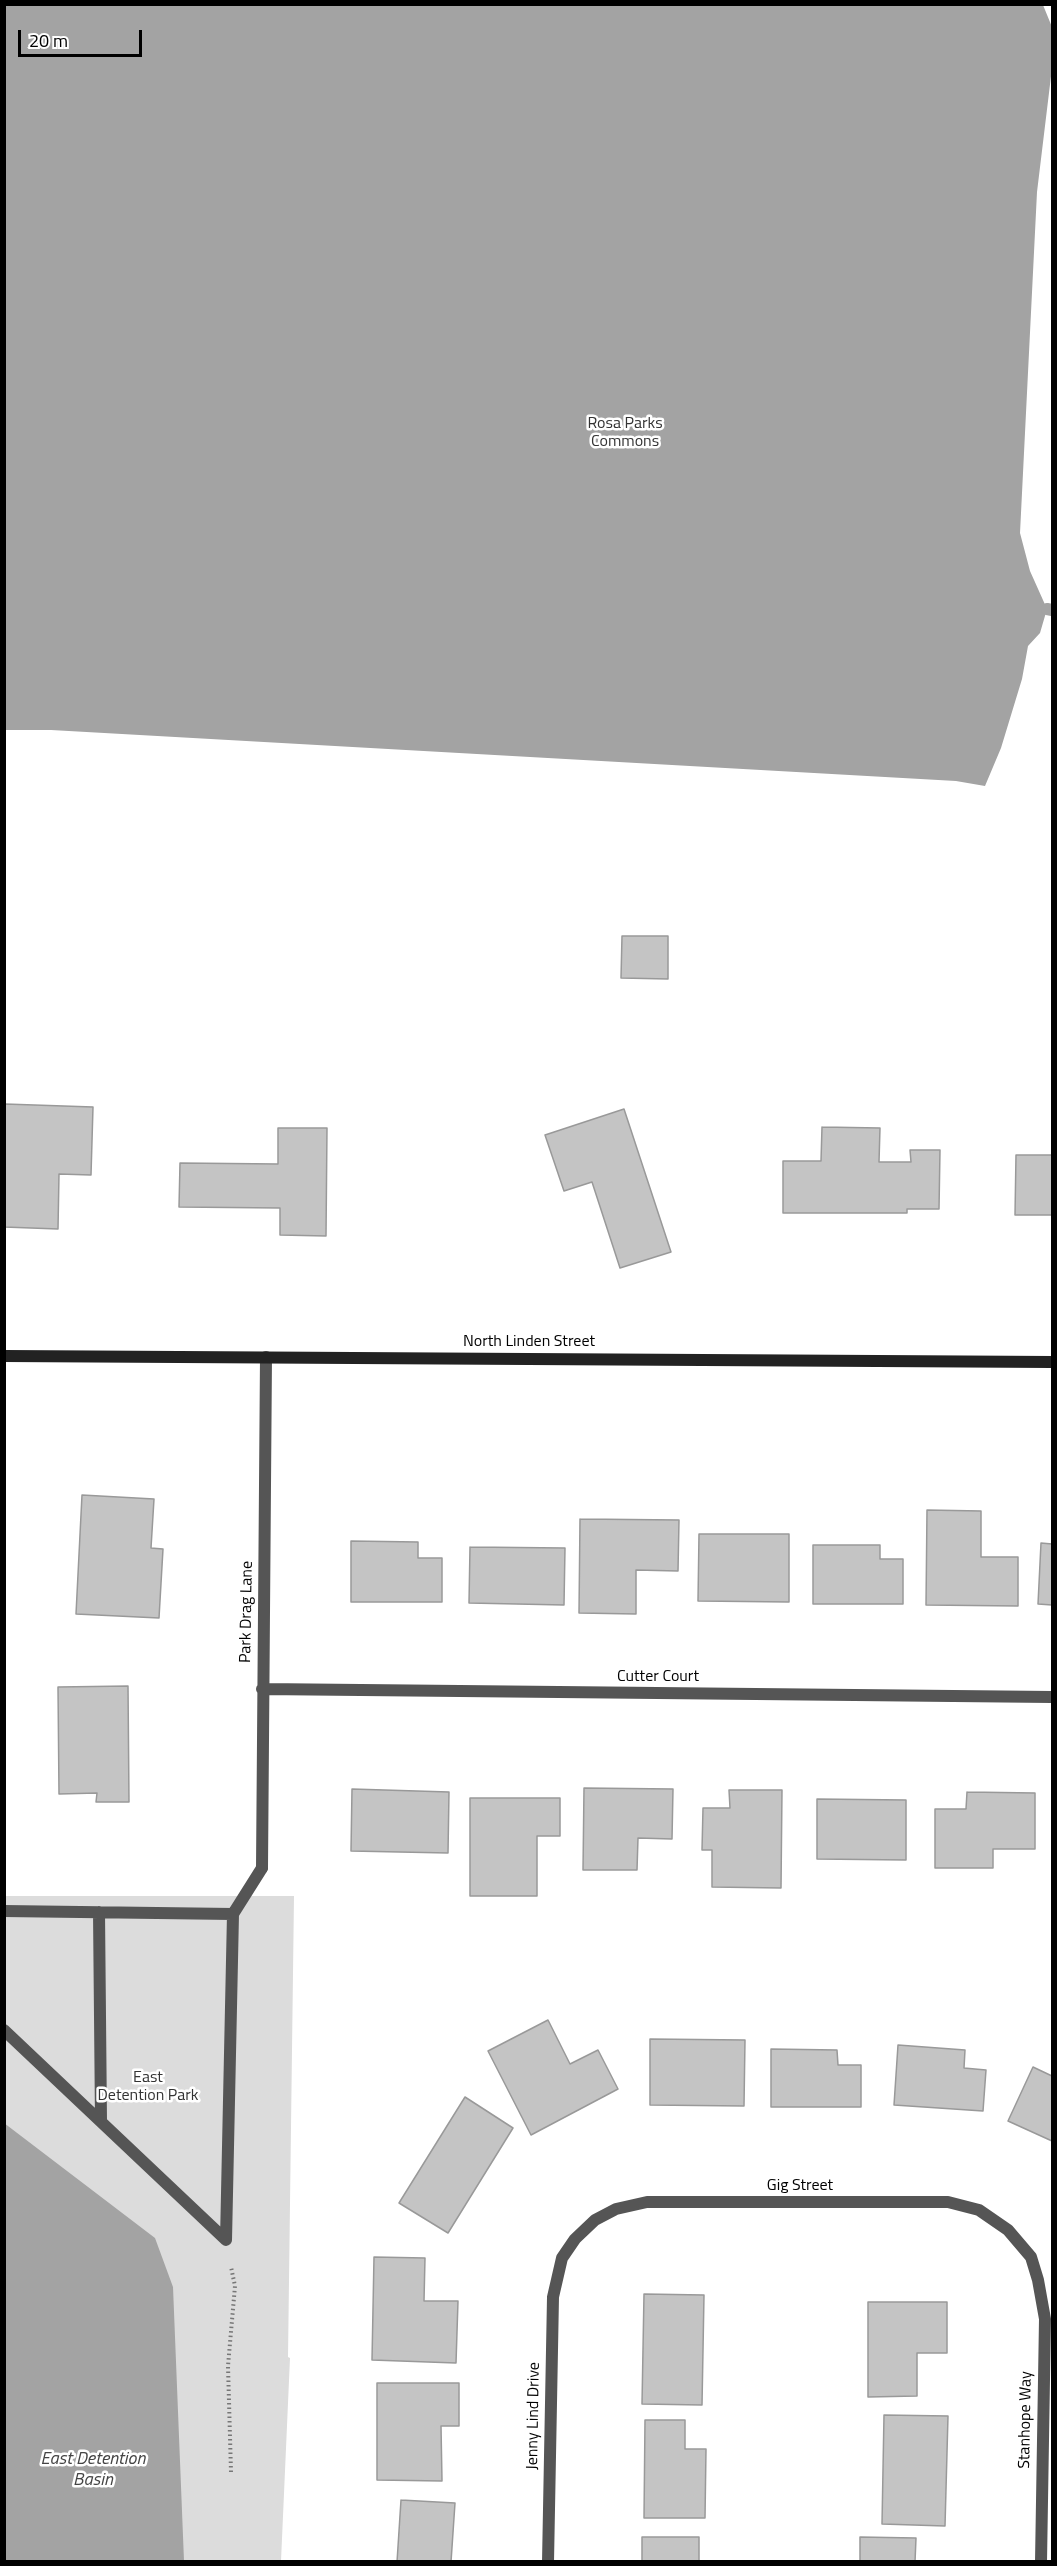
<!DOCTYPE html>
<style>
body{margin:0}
#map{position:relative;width:1057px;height:2566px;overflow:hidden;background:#fff;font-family:"Titillium Web",sans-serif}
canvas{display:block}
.frame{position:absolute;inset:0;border:6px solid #000;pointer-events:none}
.scale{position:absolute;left:18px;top:30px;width:124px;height:27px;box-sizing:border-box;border:3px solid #000;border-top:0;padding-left:8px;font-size:18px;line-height:21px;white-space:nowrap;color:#000;-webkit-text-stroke:4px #fff;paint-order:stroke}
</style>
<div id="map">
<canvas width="1057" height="2566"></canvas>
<div class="frame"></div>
<div class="scale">20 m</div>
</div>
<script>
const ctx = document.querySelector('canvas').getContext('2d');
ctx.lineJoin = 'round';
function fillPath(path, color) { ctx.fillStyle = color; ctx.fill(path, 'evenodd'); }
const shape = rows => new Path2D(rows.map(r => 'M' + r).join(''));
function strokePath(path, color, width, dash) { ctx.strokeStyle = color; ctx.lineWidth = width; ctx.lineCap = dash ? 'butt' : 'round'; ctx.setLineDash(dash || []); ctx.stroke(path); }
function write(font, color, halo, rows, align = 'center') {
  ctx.font = font + ' "Titillium Web",sans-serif'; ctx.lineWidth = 5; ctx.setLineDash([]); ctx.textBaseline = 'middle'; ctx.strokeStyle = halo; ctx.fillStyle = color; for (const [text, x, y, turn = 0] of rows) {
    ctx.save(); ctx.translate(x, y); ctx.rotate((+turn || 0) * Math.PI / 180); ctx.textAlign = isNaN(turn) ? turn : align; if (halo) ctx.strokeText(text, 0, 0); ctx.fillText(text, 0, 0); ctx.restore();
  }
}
fillPath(shape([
 [5,1896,294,1896,288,2357,290,2358,281,2561,5,2562]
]), '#dcdcdc');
fillPath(shape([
 [4,5,1043,5,1052,27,1052,68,1037,192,1020,533,1030,571,1047,609,1040,633,1028,646,1022,679,1001,748,985,786,956,781,51,730,5,730],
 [4,2123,155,2238,173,2287,184,2561,5,2561]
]), '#a3a3a3');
strokePath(shape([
 [1047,609,1052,610]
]), '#a3a3a3', 12);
const building = shape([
 [622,936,668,936,668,979,621,978,622,936],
 [5,1104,93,1107,91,1175,59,1174,58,1229,4,1227,5,1104],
 [624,1109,671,1252,620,1268,592,1182,564,1191,545,1135,624,1109],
 [822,1127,880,1128,879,1162,911,1162,910,1150,940,1150,939,1209,907,1209,907,1213,783,1213,783,1161,821,1161,822,1127],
 [278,1128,327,1128,326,1236,280,1235,280,1208,179,1207,180,1163,278,1164,278,1128],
 [1016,1155,1052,1155,1052,1215,1015,1215,1016,1155],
 [82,1495,154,1499,151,1548,163,1549,159,1618,76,1614,82,1495],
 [927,1510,981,1511,981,1557,1018,1557,1018,1606,926,1605,927,1510],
 [580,1519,679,1520,678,1571,636,1570,636,1614,579,1613,580,1519],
 [699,1534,789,1534,789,1602,698,1601,699,1534],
 [351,1541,418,1542,418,1558,442,1558,442,1602,351,1602,351,1541],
 [1041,1543,1052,1544,1052,1605,1038,1604,1041,1543],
 [813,1545,880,1545,880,1559,903,1559,903,1604,813,1604,813,1545],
 [470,1547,565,1548,564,1605,469,1603,470,1547],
 [128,1686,129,1802,96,1802,97,1793,59,1794,58,1687,128,1686],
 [584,1788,673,1789,672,1839,638,1838,637,1870,583,1870,584,1788],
 [352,1789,449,1792,448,1853,351,1851,352,1789],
 [729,1790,782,1790,781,1888,712,1887,712,1850,702,1850,703,1808,730,1808,729,1790],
 [967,1792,1035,1793,1035,1849,993,1849,993,1868,935,1868,935,1809,966,1809,967,1792],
 [470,1798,560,1798,560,1836,537,1836,537,1896,470,1896,470,1798],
 [817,1799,906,1800,906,1860,817,1859,817,1799],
 [548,2020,570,2064,598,2050,618,2089,531,2135,488,2051,548,2020],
 [650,2039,745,2040,744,2106,650,2105,650,2039],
 [898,2045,965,2050,964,2068,986,2070,983,2111,894,2105,898,2045],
 [771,2049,837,2050,838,2065,861,2065,861,2107,771,2107,771,2049],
 [1033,2067,1052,2076,1052,2141,1008,2121,1033,2067],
 [465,2097,513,2128,448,2233,399,2203,465,2097],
 [374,2257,425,2258,424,2301,458,2301,456,2363,372,2360,374,2257],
 [644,2294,704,2295,702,2405,642,2404,644,2294],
 [868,2302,947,2302,947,2353,917,2353,917,2396,868,2397,868,2302],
 [377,2383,459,2383,459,2426,441,2426,442,2481,377,2480,377,2383],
 [884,2415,948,2416,945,2526,882,2524,884,2415],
 [645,2420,685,2420,685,2449,706,2449,705,2518,644,2518,645,2420],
 [401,2500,455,2503,451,2562,397,2562,401,2500],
 [642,2537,699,2537,699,2562,642,2562,642,2537],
 [860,2537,916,2538,915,2562,860,2562,860,2537]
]);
fillPath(building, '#c4c4c4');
strokePath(building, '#999', 1.5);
strokePath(shape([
 [231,2472,228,2366,235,2286,231,2267]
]), '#777', 4, [1.5, 3]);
strokePath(shape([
 [4,1911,233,1914],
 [99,1912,101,2121],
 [4,2030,226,2240,233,1914,262,1868]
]), '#555', 12);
strokePath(shape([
 [262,1689,1052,1697],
 [262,1868,266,1357],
 [548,2562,553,2297,562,2258,575,2239,595,2220,616,2209,647,2202,948,2202,979,2210,1008,2230,1031,2257,1038,2280,1045,2319,1041,2562]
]), '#555', 12);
strokePath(shape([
 [4,1356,1052,1362]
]), '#222', 12);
write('16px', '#333', '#fff', [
 ["Rosa Parks",625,424],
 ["Commons",625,442],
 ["East",148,2078],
 ["Detention Park",148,2096]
]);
write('16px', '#000', '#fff', [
 ["North Linden Street",529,1342],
 ["Park Drag Lane",247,1612,-89],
 ["Cutter Court",658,1677],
 ["Gig Street",800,2186],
 ["Jenny Lind Drive",534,2416,-89],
 ["Stanhope Way",1026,2420,-89]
]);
write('italic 18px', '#444', '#fff', [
 ["East Detention",93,2460],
 ["Basin",93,2481]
]);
</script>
